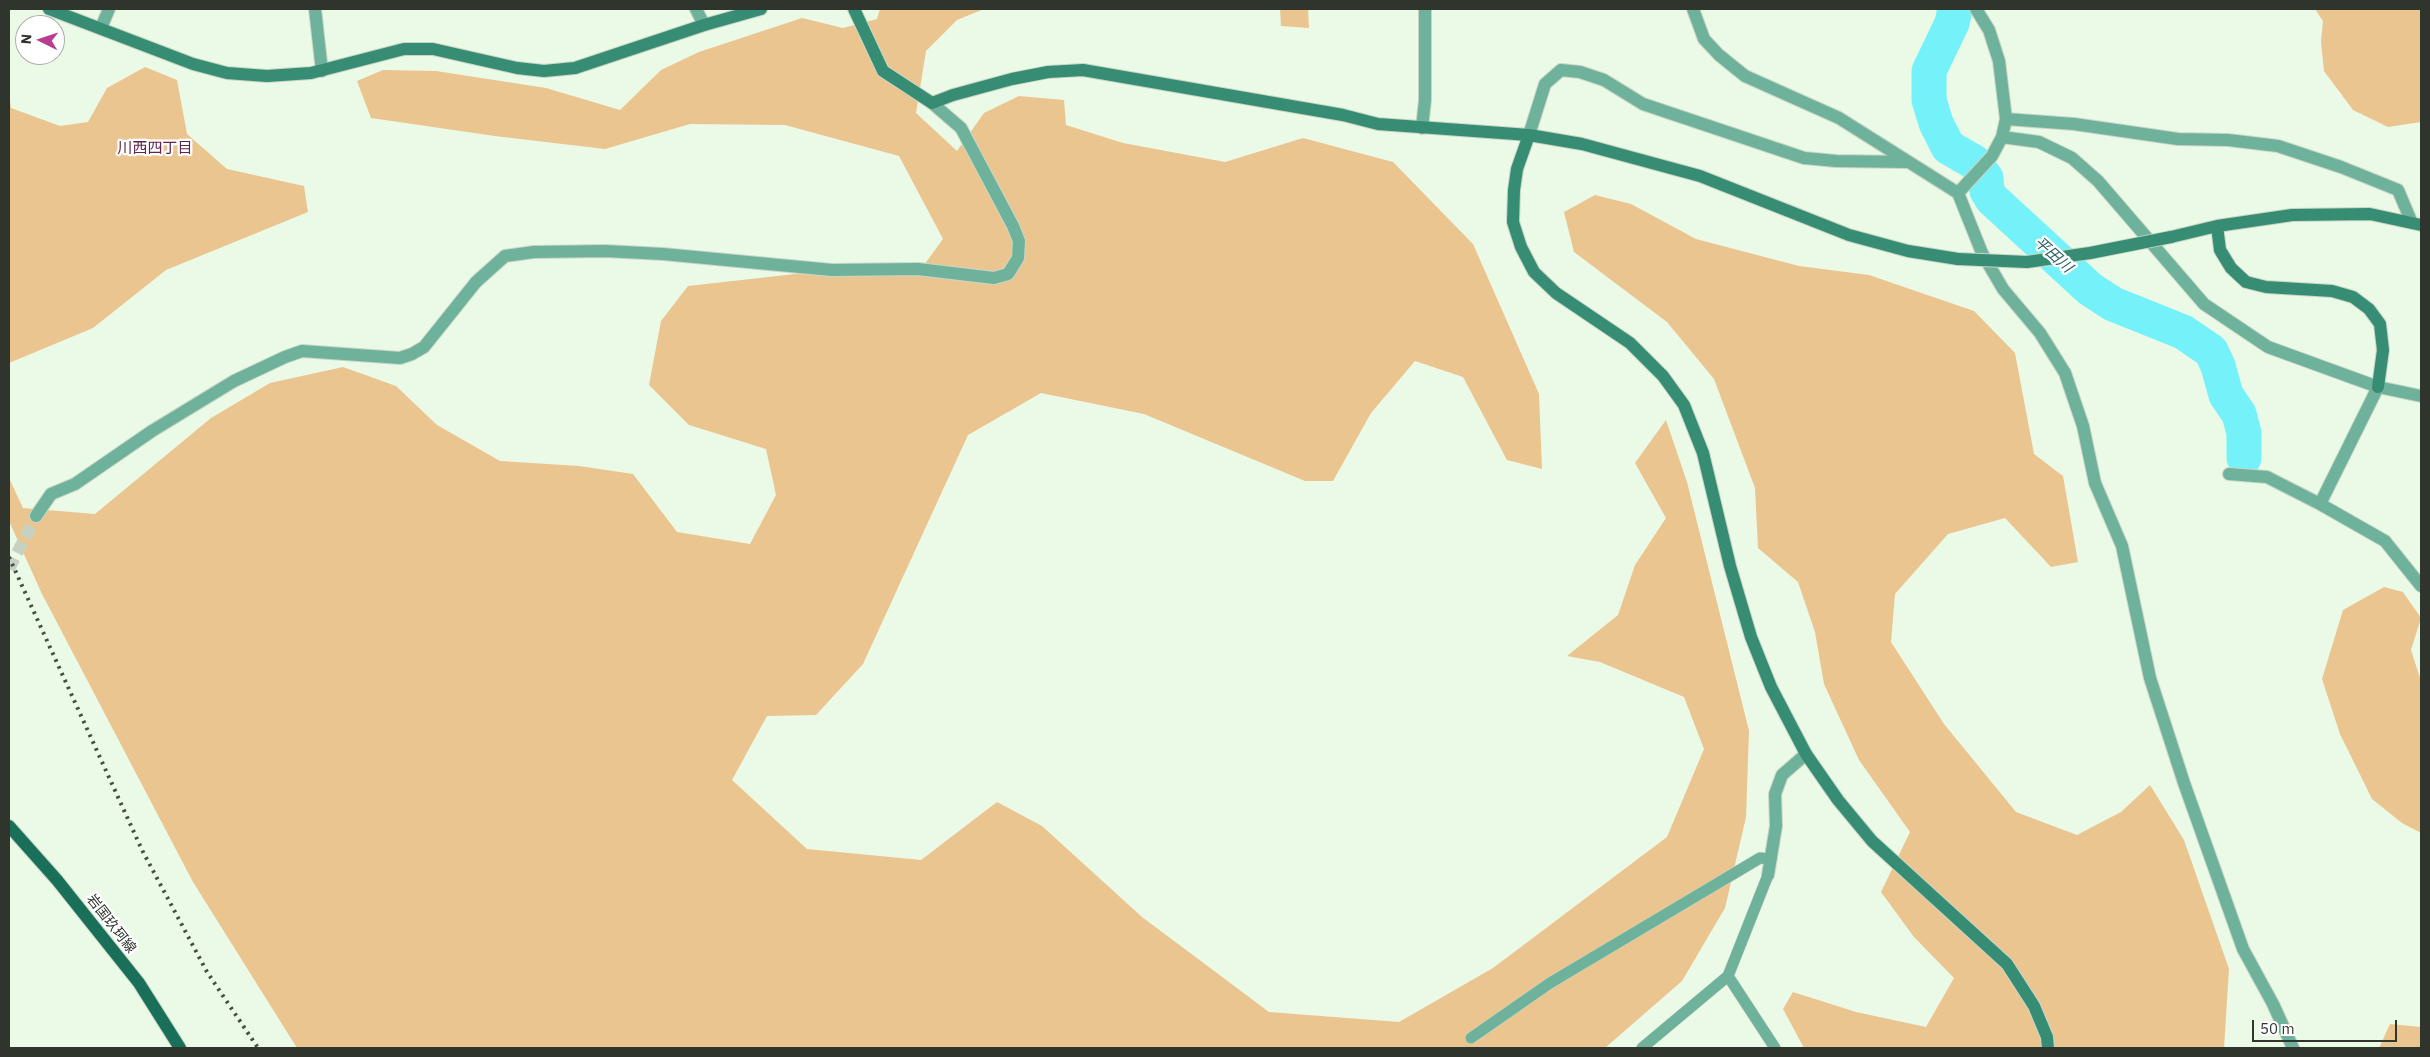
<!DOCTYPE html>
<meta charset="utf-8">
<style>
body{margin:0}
#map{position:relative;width:2430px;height:1057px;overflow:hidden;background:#ebf9e7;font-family:"IBM Plex Sans",sans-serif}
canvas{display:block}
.frame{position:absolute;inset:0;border:10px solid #2f342d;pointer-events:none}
.north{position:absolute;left:15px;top:15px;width:50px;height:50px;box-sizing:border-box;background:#fff;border:1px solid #acaeab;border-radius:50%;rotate:274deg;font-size:14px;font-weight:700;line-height:20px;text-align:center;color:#2f342d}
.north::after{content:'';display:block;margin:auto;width:18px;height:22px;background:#b83e91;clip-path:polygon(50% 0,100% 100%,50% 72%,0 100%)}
.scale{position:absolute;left:2252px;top:1020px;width:145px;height:22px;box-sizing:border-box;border:2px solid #2f342d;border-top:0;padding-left:6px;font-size:15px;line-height:18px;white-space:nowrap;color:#2f342d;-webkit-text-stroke:4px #fff;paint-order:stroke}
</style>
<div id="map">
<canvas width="2430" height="1057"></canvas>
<div class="frame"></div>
<div class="north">N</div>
<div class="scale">50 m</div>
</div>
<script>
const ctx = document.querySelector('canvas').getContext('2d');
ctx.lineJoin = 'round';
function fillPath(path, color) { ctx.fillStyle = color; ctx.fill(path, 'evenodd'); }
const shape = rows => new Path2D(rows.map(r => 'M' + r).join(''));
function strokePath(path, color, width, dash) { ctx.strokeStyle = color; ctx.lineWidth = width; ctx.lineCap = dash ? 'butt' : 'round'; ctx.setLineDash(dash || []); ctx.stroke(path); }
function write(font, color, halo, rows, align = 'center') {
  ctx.font = font + ' "IBM Plex Sans","Noto Sans JP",sans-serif'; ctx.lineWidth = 4.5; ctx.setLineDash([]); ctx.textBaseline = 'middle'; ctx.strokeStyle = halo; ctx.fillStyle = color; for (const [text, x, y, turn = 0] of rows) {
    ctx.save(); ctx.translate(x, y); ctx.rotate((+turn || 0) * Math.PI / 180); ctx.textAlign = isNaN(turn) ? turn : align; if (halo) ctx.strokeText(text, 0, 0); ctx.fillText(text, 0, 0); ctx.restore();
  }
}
fillPath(shape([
 [880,9,984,9,957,20,926,51,916,113,957,151,984,113,1019,96,1064,100,1066,125,1123,143,1225,162,1303,138,1393,162,1473,244,1539,394,1542,469,1507,460,1463,377,1415,361,1371,413,1333,481,1305,481,1144,414,1041,393,968,435,863,664,816,715,767,716,732,780,807,849,921,860,997,802,1042,826,1142,917,1269,1012,1399,1022,1493,968,1667,837,1704,749,1684,697,1600,662,1567,656,1618,615,1635,565,1666,518,1635,463,1666,420,1687,482,1749,731,1746,817,1725,908,1682,981,1605,1048,297,1048,193,882,42,594,9,521,9,478,23,508,95,514,211,418,270,383,343,367,396,386,437,425,500,461,579,466,633,474,677,532,750,544,776,495,766,449,689,425,649,385,661,321,688,286,795,274,916,276,943,239,899,156,785,125,690,124,605,149,495,136,371,118,357,81,383,70,436,71,546,88,620,110,661,70,699,52,802,18,843,28,877,19],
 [1280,9,1308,9,1309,28,1281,26],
 [2315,9,2421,9,2421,122,2388,127,2353,110,2324,71,2321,42,2323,21],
 [145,67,177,80,187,134,227,169,304,186,308,212,166,270,93,328,9,363,9,93,11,108,60,126,88,122,107,88],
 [1595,195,1631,204,1696,239,1799,266,1869,275,1974,311,2015,353,2034,454,2063,476,2078,562,2051,567,2005,518,1948,534,1895,594,1891,642,1944,724,2016,812,2077,835,2121,812,2150,785,2184,840,2229,969,2224,1048,1804,1048,1783,1009,1793,992,1856,1012,1926,1027,1954,978,1914,937,1881,892,1910,832,1859,760,1824,684,1815,632,1798,582,1758,548,1755,488,1714,379,1667,322,1574,252,1564,212],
 [2384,587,2403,592,2421,618,2411,650,2421,681,2421,833,2402,823,2372,799,2340,734,2322,679,2343,610],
 [2390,1024,2421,1027,2421,1048,2379,1048]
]), '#ebc58f');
strokePath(shape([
 [1955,9,1952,23,1929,71,1929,100,1936,123,1948,147,1974,162,1986,178,1987,191,1992,199,2090,289,2113,304,2183,332,2211,351,2218,366,2226,395,2239,414,2244,433,2244,458]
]), '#75f1f9', 35);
strokePath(shape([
 [9,569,36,516]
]), '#c5d2c2', 12, [12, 6]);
const lane = shape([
 [1728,976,1775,1048],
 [1471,1038,1550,983,1760,858,1771,859],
 [1642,1048,1728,976,1768,875]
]);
const street = shape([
 [315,9,322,71],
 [696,9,704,25],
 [1693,9,1704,39,1719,55,1745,76,1839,118,1958,193,1982,253,2003,289,2040,333,2065,373,2083,426,2095,483,2122,546,2150,678,2184,783,2243,949,2273,1004,2293,1048],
 [101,28,109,9],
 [2006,119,2074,124,2178,139,2228,140,2278,146,2341,167,2398,190,2412,223],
 [1422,128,1425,100,1425,9],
 [1529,135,1545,84,1561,70,1580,72,1604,80,1643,104,1804,158,1836,161,1907,162],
 [2002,137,2039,142,2072,158,2098,181,2204,304,2268,347,2378,387,2421,396],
 [1958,193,1992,156,2002,137,2006,119,1999,61,1989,30,1976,9],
 [2378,387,2320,504,2385,541,2421,586],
 [2229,474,2267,477,2320,504],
 [36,516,51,494,75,484,152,431,234,381,285,357,302,351,400,358,412,354,424,347,476,282,505,256,534,252,605,251,663,254,832,270,918,269,994,278,1008,274,1018,258,1019,241,1013,226,961,128,932,103],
 [1768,875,1776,826,1775,794,1782,775,1806,754]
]);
const secondary = shape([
 [49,9,193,64,227,73,267,76,311,73,404,49,433,49,517,68,544,71,575,68,704,25,761,9],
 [854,9,883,71,932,103,953,95,1012,79,1048,72,1083,70,1343,115,1378,124,1529,135,1582,144,1700,176,1849,235,1908,251,1958,259],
 [1529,135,1517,169,1514,190,1513,222,1521,247,1534,272,1556,293,1630,343,1663,376,1684,405,1703,453,1730,566,1751,637,1771,687,1806,754,1838,800,1872,841,2007,964,2034,1006,2047,1037,2048,1048],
 [2217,226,2220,250,2231,268,2246,282,2266,287,2332,291,2353,297,2369,309,2380,324,2383,350,2378,387],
 [2171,237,2217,226,2292,215,2370,214,2421,225]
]);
const primary = shape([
 [9,826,57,880,139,983,180,1048]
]);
strokePath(lane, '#c9d6c6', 12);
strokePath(street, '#c9d6c6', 14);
strokePath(secondary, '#c9d6c6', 14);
strokePath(primary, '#c9d6c6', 14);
strokePath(lane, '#6fb29b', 11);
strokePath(street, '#6fb29b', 12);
strokePath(secondary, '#368d73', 12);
strokePath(primary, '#1a6f58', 12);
strokePath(shape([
 [9,557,142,850,207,972,258,1048]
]), '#474d44', 4, [2.5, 5]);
const secondaryBridge = shape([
 [1958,259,2027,262,2090,253,2171,237]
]);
strokePath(secondaryBridge, '#c9d6c6', 14, []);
strokePath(secondaryBridge, '#368d73', 12);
write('14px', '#2f342d', '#fff', [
 ["岩国玖珂線",111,924,52]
]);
write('15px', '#60254c', '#fff', [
 ["川西四丁目",155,149]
]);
write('italic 15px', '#2b6064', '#fff', [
 ["平田川",2053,255,42]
]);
</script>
